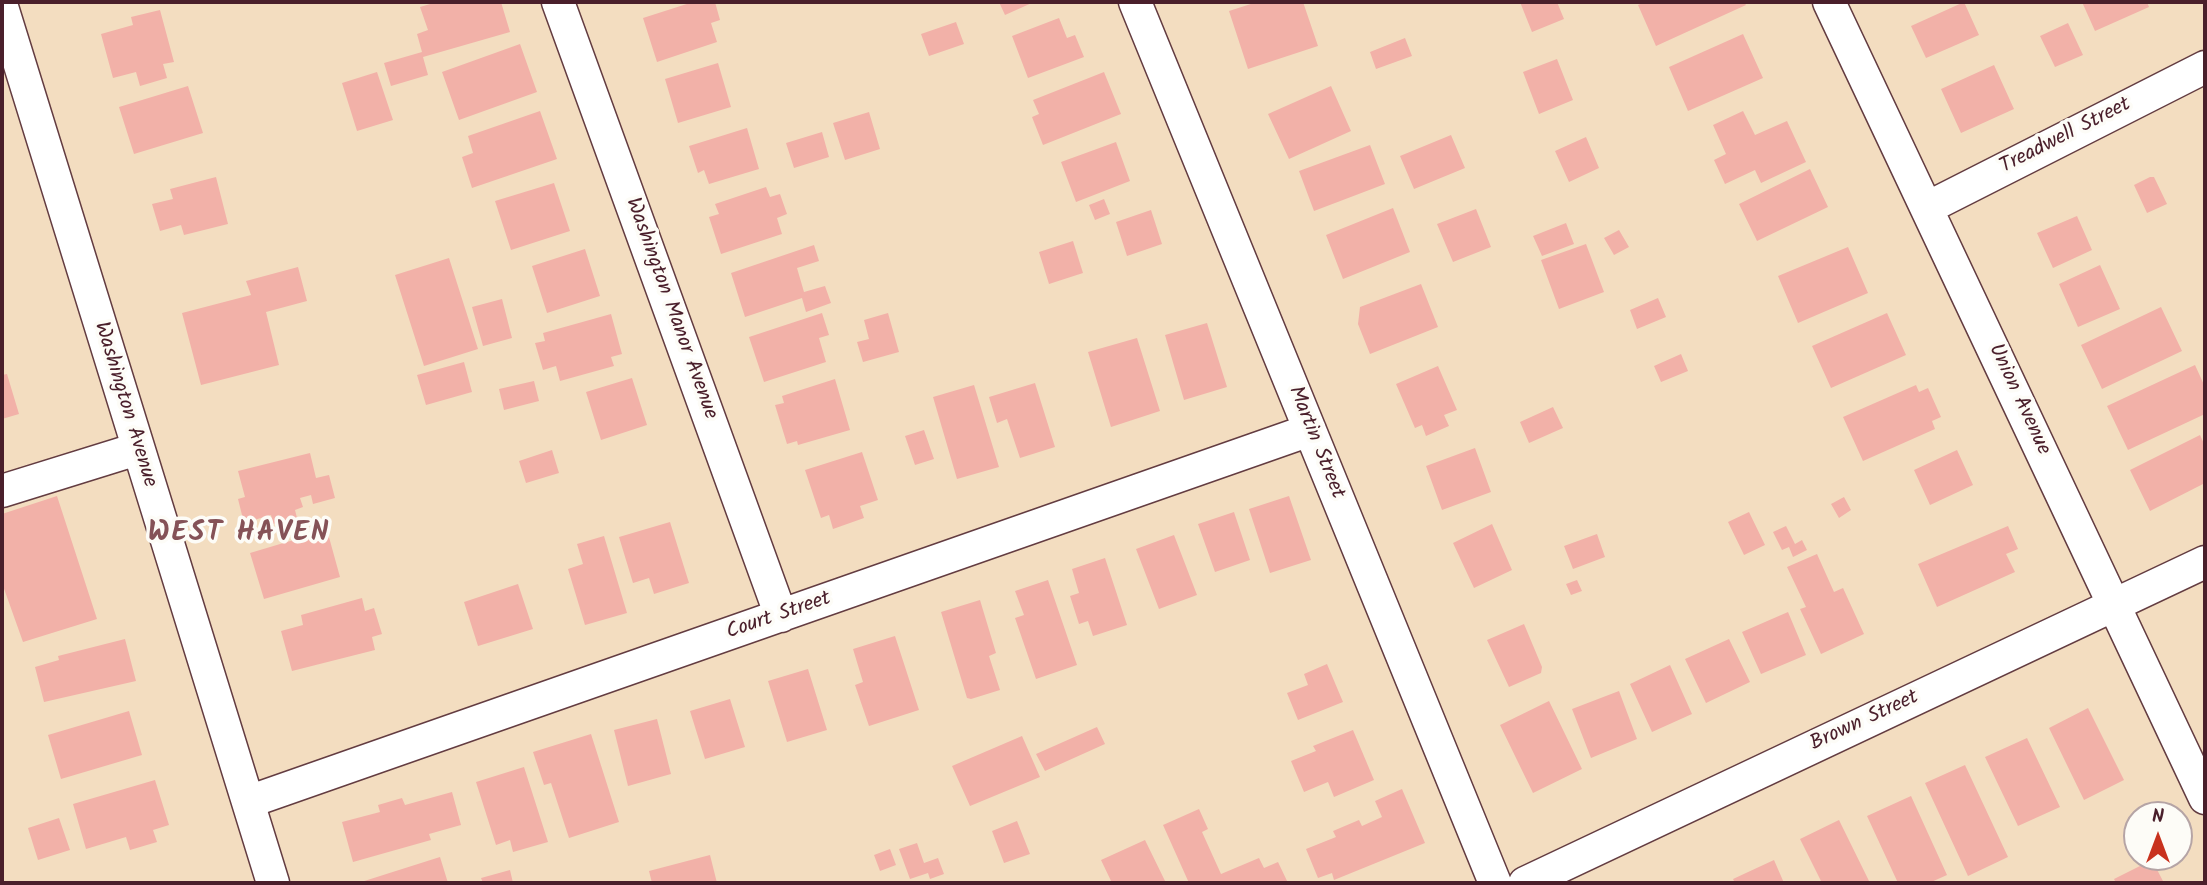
<!DOCTYPE html>
<style>
body{margin:0}
#map{position:relative;width:2207px;height:885px;overflow:hidden;background:#f3ddc0;font-family:Kalam,sans-serif}
canvas{display:block}
.frame{position:absolute;inset:0;border:4px solid #4a1f2b;pointer-events:none}
.north{position:absolute;left:2123px;top:801px;width:70px;height:70px;box-sizing:border-box;background:#fdfcf7;border:2px solid #b5a4a5;border-radius:50%;rotate:0deg;font-size:19px;font-weight:700;line-height:28px;text-align:center;color:#4a1f2b}
.north::after{content:'';display:block;margin:auto;width:24px;height:32px;background:#c8321e;clip-path:polygon(50% 0,100% 100%,50% 72%,0 100%)}
</style>
<div id="map">
<canvas width="2207" height="885"></canvas>
<div class="frame"></div>
<div class="north">N</div>
</div>
<script>
const ctx = document.querySelector('canvas').getContext('2d');
ctx.lineJoin = 'round';
function fillPath(path, color) { ctx.fillStyle = color; ctx.fill(path, 'evenodd'); }
const shape = rows => new Path2D(rows.map(r => 'M' + r).join(''));
function strokePath(path, color, width, dash) { ctx.strokeStyle = color; ctx.lineWidth = width; ctx.lineCap = dash ? 'butt' : 'round'; ctx.setLineDash(dash || []); ctx.stroke(path); }
function write(font, color, halo, rows, align = 'center') {
  ctx.font = font + ' Kalam,sans-serif'; ctx.lineWidth = 7; ctx.setLineDash([]); ctx.textBaseline = 'middle'; ctx.strokeStyle = halo; ctx.fillStyle = color; for (const [text, x, y, turn = 0] of rows) {
    ctx.save(); ctx.translate(x, y); ctx.rotate((+turn || 0) * Math.PI / 180); ctx.textAlign = isNaN(turn) ? turn : align; if (halo) ctx.strokeText(text, 0, 0); ctx.fillText(text, 0, 0); ctx.restore();
  }
}
fillPath(shape([
 [437,2,501,2,510,32,423,57,428,75,391,86,384,63,422,52,417,34,428,30,420,7],
 [693,2,715,2,720,20,711,23,717,42,657,62,643,18],
 [999,2,1034,2,1005,15],
 [1257,2,1303,2,1318,46,1248,69,1229,11],
 [1520,2,1557,2,1564,19,1532,32],
 [1645,2,1744,2,1746,5,1656,46,1638,5],
 [1964,2,1979,35,1926,58,1911,26],
 [2082,2,2147,2,2149,7,2095,31],
 [160,10,174,62,163,64,167,78,140,86,136,72,113,78,101,34,133,25,131,17],
 [1059,18,1067,38,1075,35,1084,57,1028,78,1012,36],
 [956,22,964,44,929,56,921,34],
 [2068,23,2083,55,2055,67,2040,36],
 [1743,34,1763,78,1688,111,1669,67],
 [1405,38,1412,56,1376,69,1370,52],
 [520,44,537,92,459,120,442,72],
 [1557,59,1573,100,1539,114,1523,72],
 [718,63,731,107,678,123,665,79],
 [1994,65,2014,109,1961,133,1941,89],
 [377,72,393,120,357,131,342,83],
 [1104,72,1121,114,1043,145,1032,117,1039,114,1033,100],
 [188,86,203,133,134,154,119,107],
 [1331,86,1351,131,1289,159,1268,114],
 [540,111,557,159,472,188,462,157,473,153,468,136],
 [1743,111,1755,135,1787,121,1806,162,1761,183,1755,170,1725,184,1714,160,1726,154,1713,125],
 [869,112,880,149,845,160,833,123],
 [747,128,759,169,709,184,704,170,698,173,689,146],
 [822,132,829,157,794,168,786,143],
 [1451,135,1465,168,1414,189,1400,156],
 [1586,137,1599,168,1569,182,1555,151],
 [1116,142,1130,181,1076,202,1061,162],
 [1370,145,1385,184,1314,211,1299,171],
 [1810,169,1828,207,1757,241,1739,204],
 [216,177,228,224,184,235,181,225,160,231,152,204,173,199,170,189],
 [2150,177,2154,177,2167,204,2147,213,2134,185],
 [554,183,570,231,511,250,495,201],
 [766,187,770,197,780,194,787,214,777,218,782,234,721,254,709,217,719,214,715,204],
 [1104,199,1110,214,1095,220,1089,205],
 [1393,208,1410,252,1343,279,1326,235],
 [1476,209,1491,247,1453,262,1437,224],
 [1151,210,1162,244,1127,256,1116,222],
 [2077,216,2092,250,2053,268,2037,233],
 [1566,223,1574,244,1542,256,1533,236],
 [1619,230,1629,247,1614,255,1604,238],
 [1073,241,1083,273,1049,284,1039,252],
 [1586,244,1604,292,1559,309,1541,260],
 [814,245,819,261,797,268,804,292,825,286,831,303,806,312,802,298,745,317,731,273],
 [1848,247,1868,293,1798,323,1778,276],
 [585,249,600,296,547,313,532,266],
 [449,258,478,349,424,366,395,275],
 [2100,265,2120,309,2078,327,2059,284],
 [298,267,307,301,266,312,279,365,201,385,182,313,251,295,246,281],
 [1421,284,1438,327,1370,354,1358,324,1360,307],
 [1658,298,1666,317,1637,329,1630,310],
 [502,299,512,338,483,346,472,307],
 [2161,307,2182,351,2102,389,2081,345],
 [822,313,829,335,819,338,826,362,764,382,749,337],
 [888,313,899,352,863,362,857,342,869,339,864,320],
 [1887,313,1906,355,1831,388,1812,346],
 [611,314,622,354,611,357,614,366,560,381,556,366,543,370,535,343,545,341,543,333],
 [1207,323,1227,387,1184,400,1165,335],
 [1137,338,1160,411,1111,427,1088,352],
 [1681,354,1688,371,1661,382,1654,366],
 [464,362,472,392,426,405,417,375],
 [2195,365,2205,387,2205,414,2128,450,2107,406],
 [1438,366,1457,410,1444,415,1449,426,1426,436,1422,425,1415,428,1396,384],
 [7,374,19,414,2,419,2,375],
 [632,378,647,425,601,440,586,392],
 [835,379,850,430,798,445,797,441,787,444,775,405,784,403,782,396],
 [534,381,539,401,504,410,499,389],
 [1035,383,1055,447,1020,458,1007,419,997,423,989,397],
 [974,385,999,467,957,479,933,397],
 [1916,385,1919,392,1928,388,1941,417,1932,421,1935,429,1863,461,1843,417],
 [1553,407,1563,428,1529,443,1520,422],
 [924,430,934,459,915,465,905,436],
 [2200,435,2205,446,2205,483,2150,511,2130,470],
 [1475,448,1491,492,1442,510,1426,466],
 [552,450,559,473,526,483,519,461],
 [1957,450,1973,485,1930,505,1914,470],
 [862,452,878,500,860,506,864,518,833,529,829,515,821,518,805,470],
 [310,453,316,478,329,475,335,498,313,504,311,495,300,498,303,507,295,510,297,518,273,524,271,515,244,523,238,499,245,497,238,471],
 [57,496,97,619,23,642,2,583,2,514],
 [1289,496,1311,560,1270,573,1249,509],
 [1844,497,1851,510,1839,518,1831,504],
 [1234,512,1250,560,1215,572,1198,524],
 [1749,512,1765,545,1744,555,1728,522],
 [670,522,689,583,654,594,649,578,633,583,619,537],
 [1492,524,1512,570,1474,588,1453,543],
 [1786,526,1795,544,1802,540,1807,550,1793,557,1789,547,1782,550,1773,532],
 [2008,526,2018,549,2006,554,2015,572,1937,607,1918,564],
 [327,530,340,577,264,599,250,553],
 [1597,534,1605,557,1573,569,1564,546],
 [1174,535,1197,595,1159,609,1136,549],
 [604,536,627,613,585,625,568,569,583,564,577,544],
 [1817,554,1834,592,1843,588,1864,634,1821,654,1800,609,1806,607,1787,567],
 [1105,558,1127,625,1093,636,1088,621,1079,624,1070,596,1079,593,1072,569],
 [1048,580,1077,665,1036,679,1015,618,1024,615,1015,591],
 [1577,580,1582,591,1571,595,1566,584],
 [518,584,533,629,478,646,464,602],
 [362,598,365,611,374,608,382,634,372,637,375,650,292,671,281,631,303,625,301,615],
 [980,600,996,653,989,656,1000,690,971,699,967,698,941,612],
 [1788,612,1806,655,1761,674,1742,632],
 [1524,624,1542,667,1541,673,1509,687,1487,640],
 [895,636,919,710,869,726,855,685,863,682,853,649],
 [125,639,136,681,44,702,35,667,59,660,58,656],
 [1729,639,1750,682,1706,703,1685,659],
 [1327,664,1343,702,1298,720,1287,693,1308,685,1304,674],
 [1670,665,1692,714,1652,732,1630,684],
 [808,669,827,730,787,742,768,681],
 [1619,691,1637,739,1591,758,1572,709],
 [730,699,745,747,705,759,690,711],
 [1549,701,1582,769,1533,793,1500,725],
 [2088,708,2124,780,2084,800,2049,728],
 [129,711,142,755,61,779,48,735],
 [657,719,671,774,628,786,614,730],
 [1097,727,1105,744,1045,771,1036,754],
 [1353,730,1374,780,1334,797,1328,782,1304,792,1291,761,1316,751,1313,746],
 [591,734,619,822,569,838,551,783,544,785,533,752],
 [1022,736,1040,777,970,806,952,766],
 [2027,738,2060,807,2018,826,1985,757],
 [1965,765,2008,857,1968,876,1925,783],
 [524,767,548,842,513,852,510,840,496,845,476,782],
 [155,780,169,825,153,830,157,842,130,850,126,837,86,849,73,804],
 [1402,789,1425,843,1334,880,1332,873,1318,878,1306,849,1336,837,1333,831,1359,820,1362,826,1382,817,1375,801],
 [452,792,461,825,429,834,431,840,353,862,342,822,380,812,378,805,402,798,405,805],
 [1911,796,1947,875,1929,883,1898,883,1867,816],
 [1199,809,1208,829,1202,832,1221,874,1259,858,1264,868,1278,862,1288,883,1189,883,1163,825],
 [59,818,70,850,38,860,28,828],
 [1839,820,1870,883,1822,883,1800,839],
 [1017,821,1030,854,1004,863,992,831],
 [1145,840,1166,883,1112,883,1101,860],
 [917,843,924,863,938,858,944,874,930,879,928,873,910,879,899,849],
 [890,849,896,865,880,871,874,855],
 [710,855,717,883,652,883,649,871],
 [440,857,448,883,358,883],
 [1774,860,1784,883,1735,883,1733,879],
 [2152,860,2164,883,2116,883,2114,879],
 [510,870,513,883,483,883,481,878]
]), '#f2b1a8');
const minor = shape([
 [558,2,781,616],
 [1135,2,1495,883],
 [1829,2,2205,798],
 [2,7,273,883],
 [1927,208,2205,67],
 [2,491,137,449],
 [248,802,1310,430],
 [1525,883,2205,562]
]);
strokePath(minor, '#633c41', 35);
strokePath(minor, '#fff', 32);
write('21px', '#4a1f2b', '#fdfcf7', [
 ["Treadwell Street",2066,137,-27],
 ["Washington Manor Avenue",670,309,70],
 ["Union Avenue",2018,400,65],
 ["Washington Avenue",124,405,73],
 ["Martin Street",1315,443,68],
 ["Court Street",779,617,-19],
 ["Brown Street",1865,722,-25]
]);
ctx.letterSpacing = '2px';
write('bold 28px', '#855257', '#fdfcf7', [
 ["WEST HAVEN",239,535]
]);
ctx.letterSpacing = '0px';
</script>
